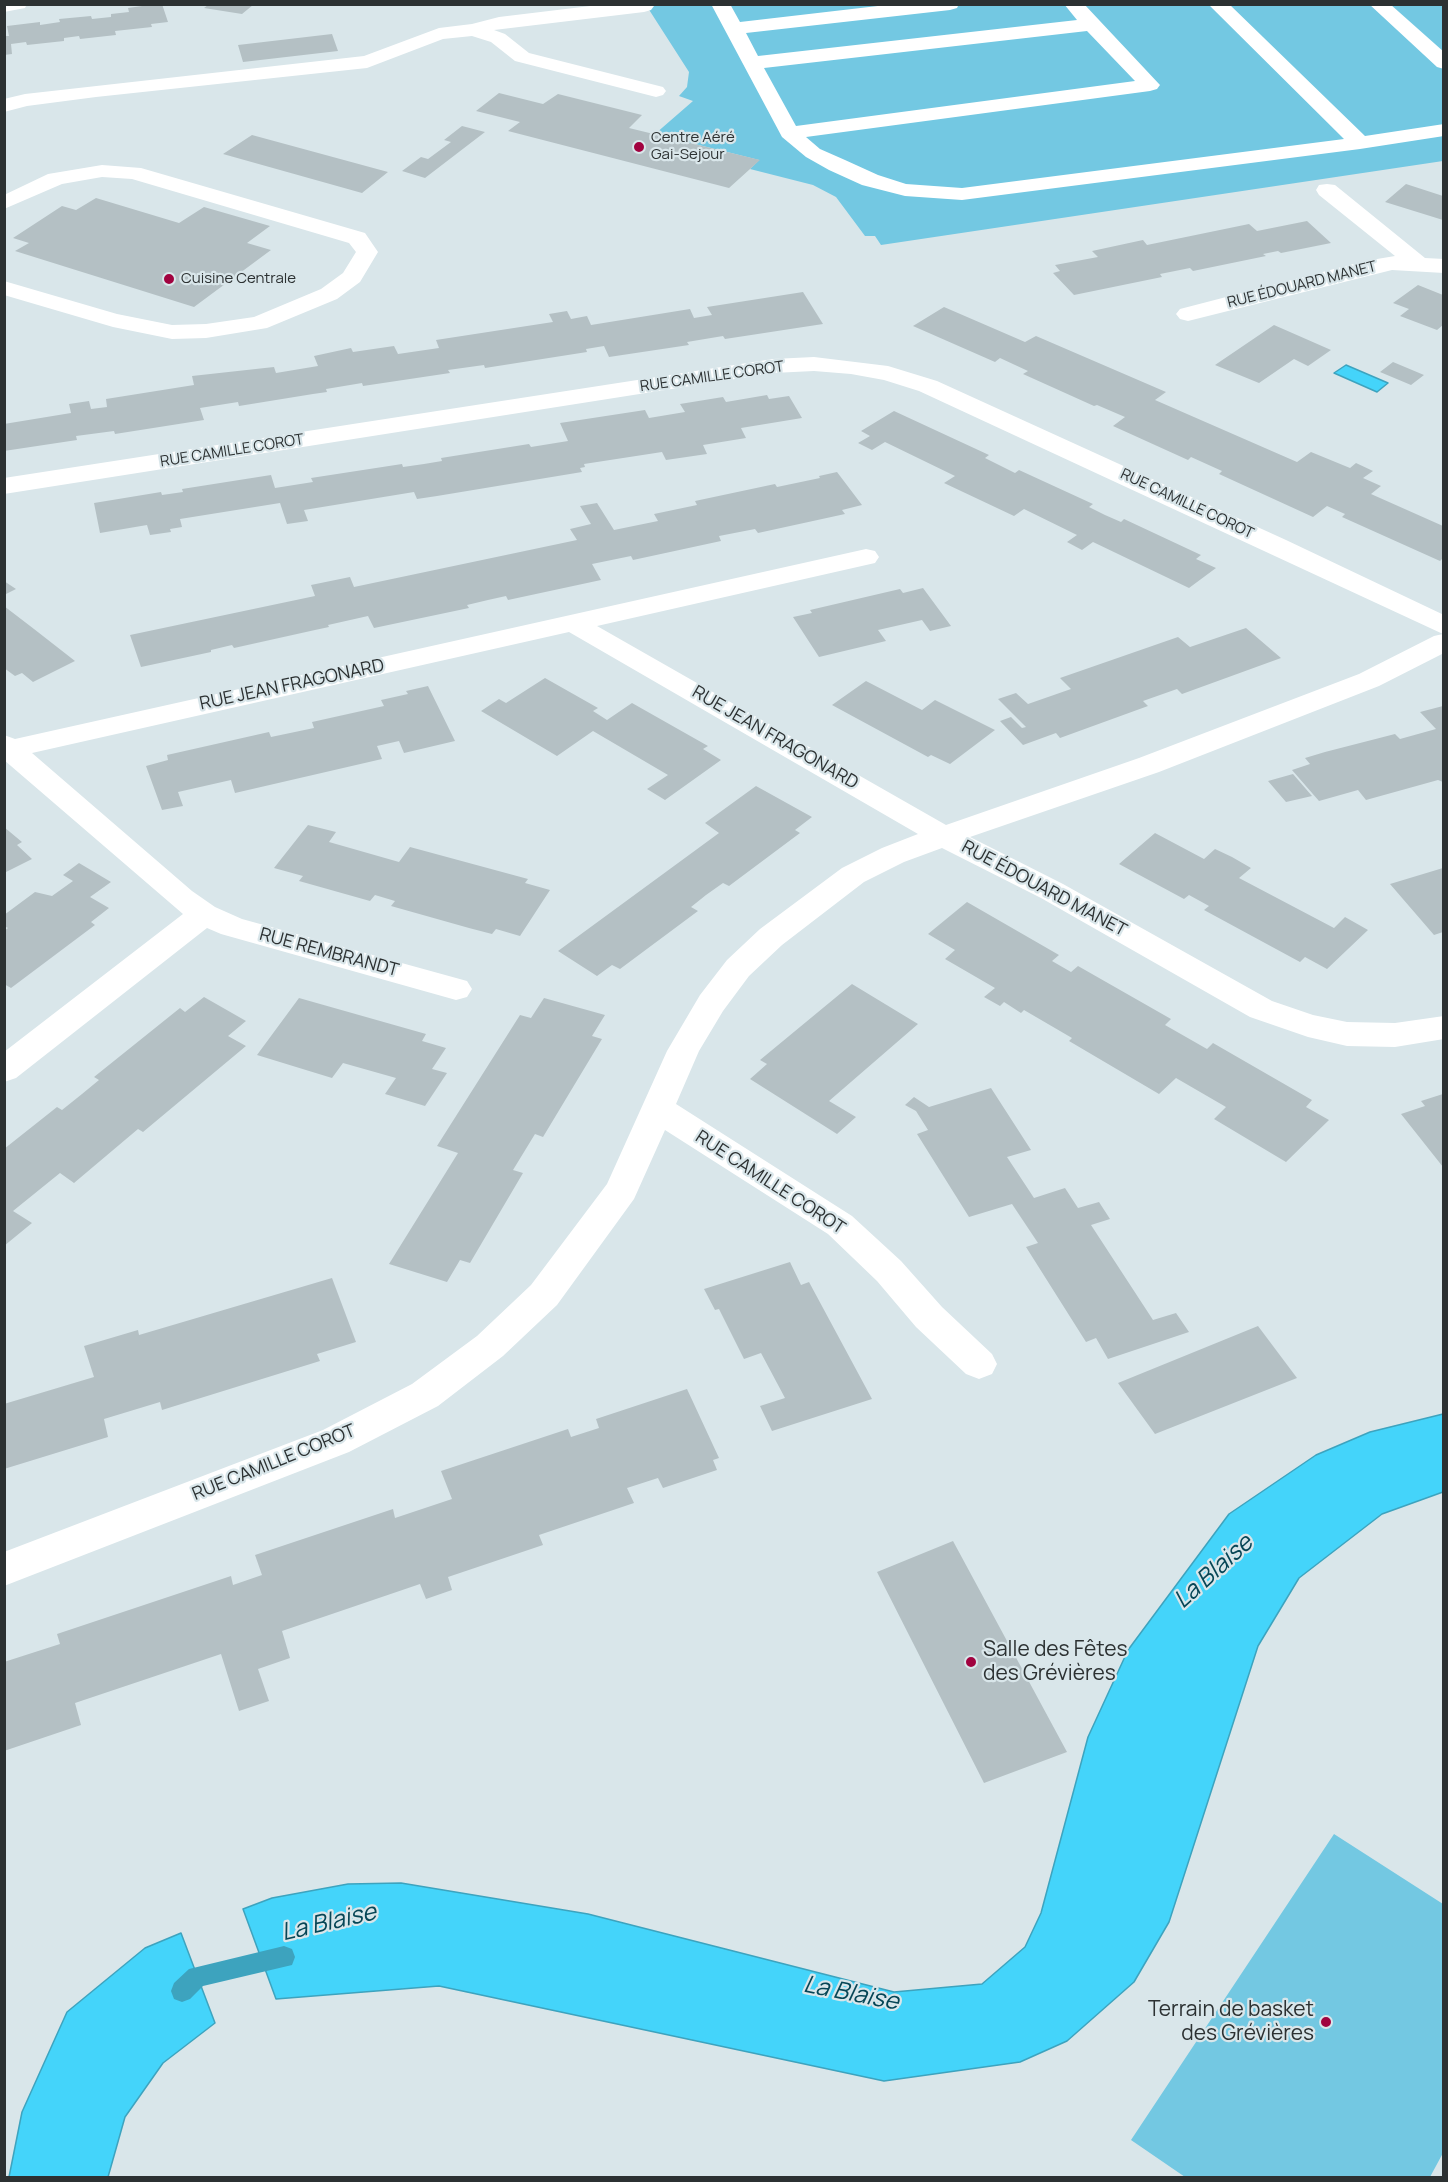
<!DOCTYPE html>
<meta charset="utf-8">
<style>
body{margin:0}
#map{position:relative;width:1448px;height:2182px;overflow:hidden;background:#d9e6ea;font-family:Manrope,sans-serif}
canvas{display:block}
.frame{position:absolute;inset:0;border:6px solid #2c3132;pointer-events:none}
</style>
<div id="map">
<canvas width="1448" height="2182"></canvas>
<div class="frame"></div>
</div>
<script>
const ctx = document.querySelector('canvas').getContext('2d');
ctx.lineJoin = 'round';
function fillPath(path, color) { ctx.fillStyle = color; ctx.fill(path, 'evenodd'); }
const shape = rows => new Path2D(rows.map(r => 'M' + r).join(''));
function strokePath(path, color, width, dash) { ctx.strokeStyle = color; ctx.lineWidth = width; ctx.lineCap = dash ? 'butt' : 'round'; ctx.setLineDash(dash || []); ctx.stroke(path); }
function write(font, color, halo, rows, align = 'center') {
  ctx.font = font + ' Manrope,sans-serif'; ctx.lineWidth = 4.5; ctx.setLineDash([]); ctx.textBaseline = 'middle'; ctx.strokeStyle = halo; ctx.fillStyle = color; for (const [text, x, y, turn = 0] of rows) {
    ctx.save(); ctx.translate(x, y); ctx.rotate((+turn || 0) * Math.PI / 180); ctx.textAlign = isNaN(turn) ? turn : align; if (halo) ctx.strokeText(text, 0, 0); ctx.fillText(text, 0, 0); ctx.restore();
  }
}
fillPath(shape([
 [646,5,1443,5,1443,161,881,245,875,236,865,236,836,197,813,185,750,169,759,160,655,134,693,101,679,96,687,87,689,72],
 [1334,1834,1443,1904,1443,2153,1430,2177,1185,2177,1131,2140]
]), '#73c8e2');
const water = shape([
 [1346,365,1388,383,1377,392,1334,373,1346,365],
 [1443,1414,1443,1492,1382,1514,1299,1578,1258,1646,1169,1922,1134,1982,1067,2041,1020,2062,884,2081,439,1986,276,1999,243,1909,272,1898,348,1884,401,1883,588,1914,894,1992,982,1984,1025,1947,1041,1913,1088,1737,1128,1650,1229,1514,1316,1455,1370,1432,1443,1414],
 [181,1933,215,2023,163,2063,125,2117,108,2177,9,2177,22,2112,67,2012,145,1948,181,1933]
]);
fillPath(water, '#44d4fa');
strokePath(water, '#3da3be', 1.5);
fillPath(shape([
 [284,1946,292,1949,295,1957,292,1965,203,1986,190,1999,182,2002,174,1999,171,1991,174,1983,189,1969,284,1946]
]), '#3da3be');
fillPath(shape([
 [156,4,162,4,168,22,151,24,152,27,115,31,116,35,80,39,79,36,64,38,64,41,27,45,26,42,11,44,12,54,4,55,4,36,9,36,7,26,40,22,40,25,60,22,59,19,91,16,92,19,111,17,111,14,129,12,128,8],
 [208,5,253,5,242,14,204,8],
 [332,34,338,51,243,62,238,45],
 [499,93,543,104,558,94,642,115,629,128,760,160,729,188,508,131,520,122,476,111],
 [462,126,485,132,425,178,402,171,421,157,428,159,451,142,444,140],
 [252,135,388,172,362,193,223,154],
 [1406,184,1443,196,1443,220,1385,202],
 [96,198,179,223,204,207,270,226,247,243,271,250,194,307,15,251,29,243,13,238,62,206,76,210],
 [1307,221,1331,243,1281,253,1278,251,1263,254,1266,256,1193,271,1190,268,1160,274,1162,277,1074,295,1053,273,1060,271,1055,265,1098,257,1092,251,1143,240,1147,245,1249,224,1257,231],
 [1418,285,1443,295,1443,325,1437,330,1400,316,1409,309,1393,303],
 [803,292,823,324,725,339,723,336,687,342,689,345,609,357,604,346,586,349,587,352,485,368,484,365,448,370,450,373,363,386,362,383,326,389,327,392,313,394,239,406,238,402,200,408,204,420,115,434,114,431,76,436,77,440,4,451,4,424,71,413,69,404,89,401,91,409,107,407,106,399,194,385,192,376,274,367,276,373,318,366,314,356,351,348,353,352,394,346,398,354,439,348,436,340,553,322,549,314,567,311,571,319,587,316,591,325,690,309,694,318,712,315,707,307],
 [944,307,1025,342,1036,336,1166,392,1155,400,1297,462,1311,452,1350,468,1356,463,1373,471,1363,478,1381,486,1371,494,1443,526,1443,558,1440,561,1342,517,1345,514,1327,506,1313,517,1219,474,1222,471,1191,457,1188,460,1113,426,1125,417,1097,405,1094,406,1023,374,1028,371,1000,358,995,362,913,326],
 [1274,325,1331,350,1308,366,1294,359,1259,383,1215,365],
 [1393,362,1424,375,1411,385,1380,372],
 [767,395,769,399,789,396,802,418,741,428,746,438,703,445,707,454,666,460,662,452,584,464,585,467,580,468,582,472,437,496,417,499,414,492,304,510,308,521,287,524,280,503,180,519,182,527,170,529,171,532,150,535,147,525,100,533,94,503,161,492,162,495,183,492,182,489,271,475,275,488,313,482,311,478,402,464,403,467,424,464,442,461,441,458,529,444,531,447,568,441,560,423,645,410,649,418,685,412,680,404,723,397,726,402],
 [894,411,989,455,985,458,1015,473,1019,470,1093,504,1089,507,1105,515,1121,522,1124,519,1201,555,1196,559,1216,568,1189,588,1093,542,1082,550,1067,542,1077,535,1024,509,1014,516,944,483,955,476,885,442,872,450,858,443,870,436,861,431],
 [837,472,862,505,842,510,845,514,758,533,755,529,719,536,721,541,633,560,631,556,592,564,601,580,508,600,506,596,488,600,467,605,469,608,374,628,368,616,328,625,329,627,315,630,234,648,232,645,211,650,211,652,141,667,130,635,315,596,311,585,350,577,354,587,577,540,570,529,591,524,580,506,597,503,614,530,658,521,654,514,697,505,695,501,775,484,777,487,820,478,819,476],
 [4,581,16,589,4,595],
 [923,588,951,626,930,631,922,620,878,630,886,641,819,657,793,617,812,613,810,610,900,589,903,593],
 [4,606,34,629,75,661,33,682,22,673,15,676,4,668],
 [1246,628,1281,658,1182,694,1177,689,1143,701,1148,706,1060,738,1056,733,1023,745,1000,721,1011,717,1022,728,1026,727,998,699,1016,693,1028,704,1071,689,1060,678,1178,637,1190,647],
 [545,678,598,708,593,711,607,720,632,703,708,746,703,749,721,760,665,800,647,789,668,775,593,731,557,756,481,711,499,699,506,703],
 [866,681,922,710,935,700,995,730,950,764,931,755,928,757,832,705],
 [428,686,455,741,404,753,399,741,377,746,382,759,235,793,231,780,178,792,183,806,162,810,146,766,168,760,167,755,269,732,271,737,314,728,312,722,384,706,381,700,408,694,406,691],
 [1443,706,1443,782,1438,780,1366,800,1358,790,1319,801,1292,770,1310,764,1305,758,1325,752,1395,734,1400,739,1436,729,1420,712],
 [1293,774,1312,796,1286,802,1268,781],
 [756,786,812,817,795,830,800,833,729,886,723,883,706,895,691,907,698,911,620,969,612,965,597,976,558,951,719,833,705,823],
 [308,825,336,832,329,842,399,862,410,847,528,879,525,883,550,890,520,936,496,929,492,934,469,928,391,906,395,901,375,895,370,901,299,881,303,876,274,868],
 [4,827,22,842,17,845,32,859,4,873],
 [1155,833,1204,859,1215,849,1232,857,1251,868,1239,878,1334,928,1345,917,1368,930,1327,969,1305,957,1300,962,1204,910,1209,906,1189,895,1184,899,1119,864],
 [79,863,111,882,90,897,109,908,91,922,95,925,11,988,4,984,4,931,8,928,4,926,4,915,35,892,52,896,73,881,63,875],
 [1443,868,1443,932,1434,935,1390,884],
 [967,902,1059,955,1052,961,1071,972,1078,966,1171,1019,1165,1025,1207,1049,1213,1043,1312,1100,1306,1107,1329,1120,1286,1162,1214,1119,1226,1107,1176,1078,1159,1094,1069,1041,1072,1038,1024,1010,1021,1013,1004,1002,1000,1006,984,997,995,988,945,959,955,950,928,934],
 [852,984,918,1024,829,1101,856,1117,837,1134,750,1079,767,1064,760,1060],
 [204,997,246,1021,228,1036,246,1046,143,1132,138,1129,74,1183,60,1173,13,1211,32,1223,4,1246,4,1149,57,1107,62,1110,82,1094,99,1080,94,1077,180,1008,185,1012],
 [299,998,426,1034,422,1041,446,1048,432,1069,447,1073,425,1106,385,1094,396,1078,343,1063,332,1078,257,1055],
 [544,998,605,1015,592,1036,602,1039,543,1137,535,1134,513,1170,523,1173,470,1263,460,1260,447,1282,389,1264,458,1153,437,1146,520,1015,531,1018],
 [991,1088,1031,1150,1007,1157,1034,1198,1065,1188,1078,1208,1099,1202,1110,1219,1091,1225,1153,1320,1176,1313,1189,1332,1108,1359,1096,1338,1086,1342,1026,1247,1038,1243,1012,1204,969,1217,917,1134,928,1130,916,1111,905,1105,914,1097,929,1107],
 [1443,1094,1443,1167,1401,1114,1425,1106,1421,1101],
 [790,1262,801,1285,809,1282,872,1399,772,1431,760,1406,785,1398,761,1353,744,1359,719,1309,715,1310,704,1289],
 [332,1278,356,1342,317,1354,320,1361,162,1410,160,1402,104,1419,108,1437,4,1469,4,1404,94,1377,84,1346,138,1330,139,1335],
 [1258,1326,1297,1378,1155,1434,1118,1383],
 [687,1389,719,1458,713,1460,717,1470,663,1488,658,1478,627,1488,634,1503,539,1535,543,1545,448,1577,452,1590,426,1599,420,1584,282,1631,290,1658,258,1669,269,1701,239,1711,221,1654,75,1703,81,1725,4,1751,4,1662,60,1644,57,1634,231,1576,233,1585,262,1575,255,1555,393,1509,395,1518,452,1499,441,1471,568,1429,571,1437,599,1428,596,1419],
 [953,1541,1067,1752,984,1783,877,1572]
]), '#b4c0c4');
fillPath(shape([
 [607,4,654,6,651,10,644,12,494,30,505,34,529,53,663,87,666,91,663,95,656,97,515,61,491,42,472,36,443,39,367,68,96,97,27,106,4,112,4,99,25,94,364,56,439,28,472,24,499,17,607,4],
 [711,4,730,4,740,22,895,4,959,4,957,8,950,10,746,33,758,56,1077,20,1064,4,1084,4,1160,85,1157,89,1150,91,806,137,820,149,845,160,878,175,906,184,962,188,1344,139,1208,4,1229,4,1365,136,1444,124,1444,136,1360,149,962,200,905,196,862,185,829,170,806,157,782,137,711,4],
 [1087,31,1135,81,796,126,764,68,1087,31],
 [1369,4,1390,4,1444,52,1444,69,1437,67,1369,4],
 [102,165,141,168,365,233,378,252,360,282,337,299,267,328,206,338,172,339,113,327,4,295,4,281,117,314,172,325,206,324,254,317,321,289,343,273,356,252,349,243,132,179,102,177,62,184,4,209,4,195,48,174,102,165]
]), '#fff');
fillPath(shape([
 [4,4,27,4,25,8,4,12,4,4],
 [1327,184,1335,185,1425,258,1444,259,1444,273,1392,270,1188,321,1180,319,1176,314,1180,309,1365,261,1395,256,1319,195,1316,190,1319,185,1327,184],
 [814,357,888,366,937,381,1286,540,1444,615,1444,653,1379,686,1159,772,970,837,1063,884,1272,1001,1313,1015,1347,1022,1395,1023,1444,1016,1444,1039,1395,1047,1347,1046,1308,1037,1250,1017,1041,898,942,848,904,862,864,882,782,945,749,976,723,1011,699,1051,676,1104,852,1216,901,1261,942,1307,992,1354,997,1364,992,1374,979,1379,966,1374,916,1327,877,1281,828,1234,665,1130,634,1199,557,1305,503,1356,438,1406,349,1452,4,1586,4,1552,323,1430,412,1384,477,1336,531,1285,607,1184,667,1051,700,995,727,960,760,929,842,868,882,848,918,834,569,632,32,753,192,891,215,907,242,919,467,981,472,989,467,997,456,1000,221,934,207,928,16,1078,4,1082,4,1052,183,914,4,760,4,735,15,739,866,549,875,551,879,557,875,563,597,626,946,825,1139,758,1359,674,1434,636,1443,634,919,391,884,380,851,374,814,371,773,373,4,494,4,478,773,359,814,357]
]), '#fff');
for (const [x, y, r, color] of [
 [639,147,6,"#a1023f"],
 [169,279,6,"#a1023f"],
 [971,1662,6,"#a1023f"],
 [1326,2022,6,"#a1023f"]
]) { const dot = new Path2D(); dot.arc(x, y, r, 0, 2 * Math.PI); ctx.fillStyle = color; ctx.fill(dot); strokePath(dot, '#d9e6ea', 2); }
write('15px', '#2c3132', '#d9e6ea', [
 ["Centre Aéré",651,138],
 ["Gai-Sejour",651,155],
 ["Cuisine Centrale",181,279]
], 'left');
write('15px', '#2c3132', '#d9e6ea', [
 ["RUE ÉDOUARD MANET",1302,285,-14],
 ["RUE CAMILLE COROT",712,377,-8],
 ["RUE CAMILLE COROT",232,451,-9],
 ["RUE CAMILLE COROT",1187,504,25]
]);
write('18px', '#2c3132', '#d9e6ea', [
 ["RUE JEAN FRAGONARD",292,685,-12],
 ["RUE JEAN FRAGONARD",775,738,30],
 ["RUE ÉDOUARD MANET",1044,889,28],
 ["RUE REMBRANDT",329,953,15],
 ["RUE CAMILLE COROT",770,1183,33],
 ["RUE CAMILLE COROT",274,1463,-22]
]);
write('21px', '#2c3132', '#d9e6ea', [
 ["Salle des Fêtes",983,1650],
 ["des Grévières",983,1674],
 ["Terrain de basket",1314,2010,"right"],
 ["des Grévières",1314,2034,"right"]
], 'left');
write('italic 24px', '#064656', '#d9e6ea', [
 ["La Blaise",1214,1572,-42],
 ["La Blaise",329,1923,-13],
 ["La Blaise",851,1994,11]
]);
</script>
